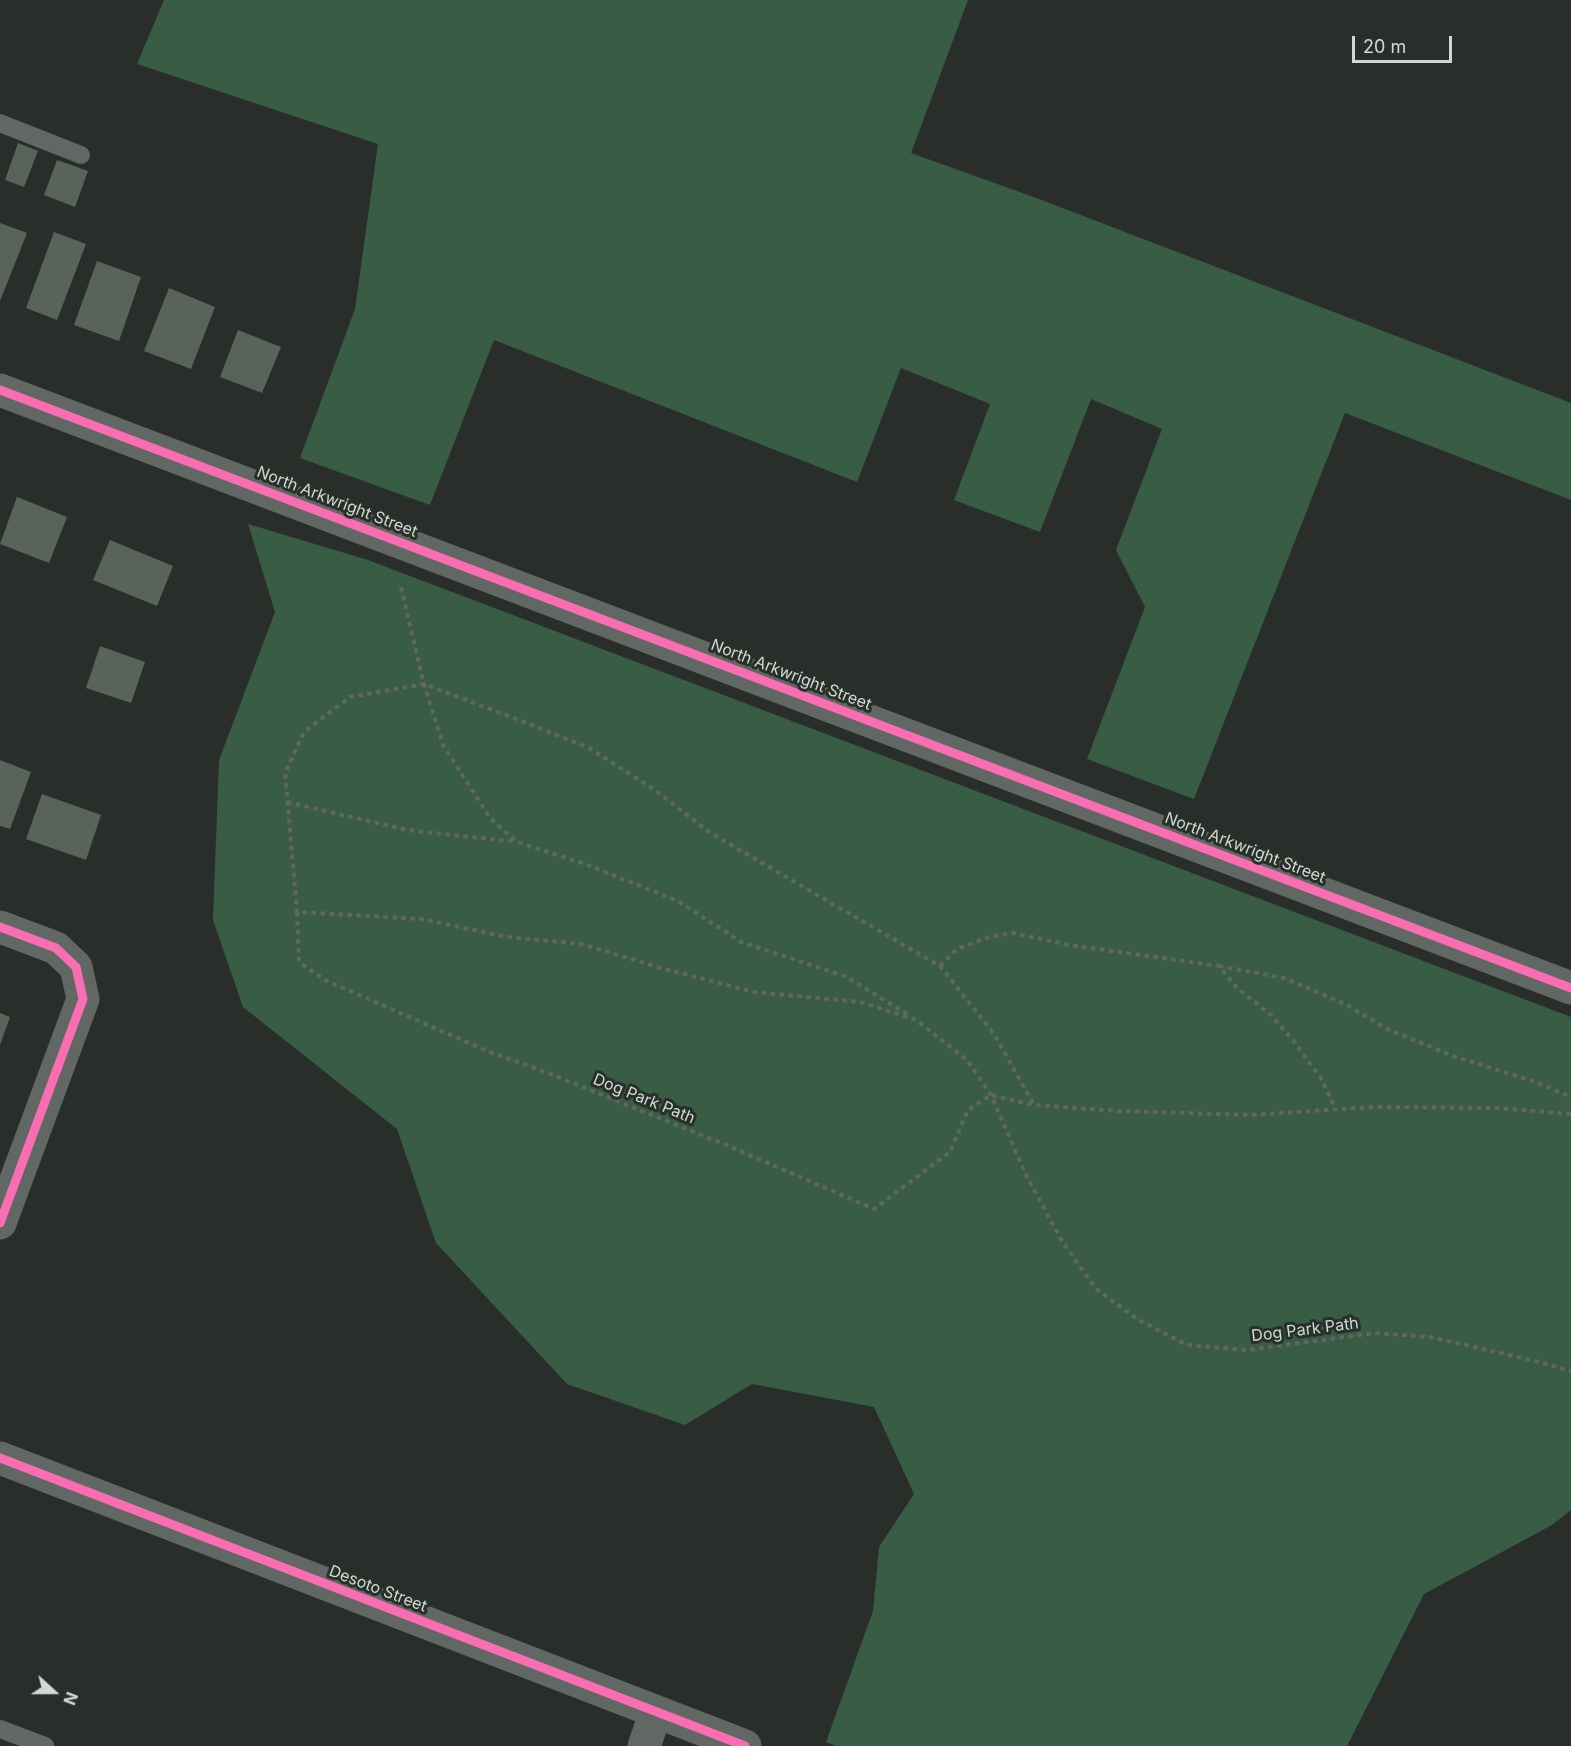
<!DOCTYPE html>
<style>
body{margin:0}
#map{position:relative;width:1571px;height:1746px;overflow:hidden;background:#2a2e2b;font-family:Inter,sans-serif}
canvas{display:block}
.north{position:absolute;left:24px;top:1662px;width:60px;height:60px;-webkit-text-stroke:4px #28302a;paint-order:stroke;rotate:111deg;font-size:16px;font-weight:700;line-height:24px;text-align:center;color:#d2d8d4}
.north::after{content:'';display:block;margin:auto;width:21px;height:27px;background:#d2d8d4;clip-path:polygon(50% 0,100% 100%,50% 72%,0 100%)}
.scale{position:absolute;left:1352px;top:36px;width:100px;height:27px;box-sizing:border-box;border:3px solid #d2d8d4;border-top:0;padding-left:8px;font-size:18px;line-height:21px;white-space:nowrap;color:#d2d8d4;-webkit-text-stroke:4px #28302a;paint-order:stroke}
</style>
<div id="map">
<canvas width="1571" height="1746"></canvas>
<div class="north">N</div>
<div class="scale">20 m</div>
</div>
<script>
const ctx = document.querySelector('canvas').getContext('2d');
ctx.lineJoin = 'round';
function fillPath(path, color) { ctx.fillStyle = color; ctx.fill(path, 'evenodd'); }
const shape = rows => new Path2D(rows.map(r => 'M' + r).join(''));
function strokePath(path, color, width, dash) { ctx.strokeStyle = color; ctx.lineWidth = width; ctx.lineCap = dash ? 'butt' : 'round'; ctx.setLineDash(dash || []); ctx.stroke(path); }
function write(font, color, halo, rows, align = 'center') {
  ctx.font = font + ' Inter,sans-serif'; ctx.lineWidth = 6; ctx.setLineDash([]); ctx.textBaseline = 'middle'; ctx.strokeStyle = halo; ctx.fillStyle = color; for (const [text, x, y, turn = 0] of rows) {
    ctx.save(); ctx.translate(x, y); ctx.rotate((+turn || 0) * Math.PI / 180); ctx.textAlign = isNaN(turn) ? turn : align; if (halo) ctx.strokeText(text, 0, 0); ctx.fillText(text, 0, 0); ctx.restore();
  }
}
fillPath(shape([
 [164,0,968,0,911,153,1039,199,1571,403,1571,500,1345,413,1194,799,1087,759,1145,607,1116,550,1162,429,1091,399,1040,532,954,500,990,404,901,368,857,482,494,340,430,505,300,458,355,309,378,144,137,64],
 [248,524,368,560,1571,1017,1571,1510,1552,1525,1424,1594,1347,1746,836,1746,826,1742,873,1611,879,1547,914,1494,874,1407,752,1384,685,1425,567,1384,436,1243,397,1129,243,1007,213,920,219,760,275,612]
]), '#385d44');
fillPath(shape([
 [18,143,38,151,24,187,5,180],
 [57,160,88,171,75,207,44,195],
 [0,223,27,233,0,301],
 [54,232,86,244,57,320,26,308],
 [97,261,141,277,119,341,74,325],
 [169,288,215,307,191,369,144,351],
 [238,330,281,347,262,393,220,377],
 [17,497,67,517,49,563,0,544],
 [110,540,173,566,157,606,93,580],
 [100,646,145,662,131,703,86,688],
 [0,760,31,772,10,829,0,826],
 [42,794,101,815,86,860,26,839],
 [0,1013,10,1017,0,1045]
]), '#58635b');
strokePath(shape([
 [401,587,424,684,443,745,490,818,517,842,585,864,678,901,741,942,847,977,910,1016],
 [287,802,407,830,517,842],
 [297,912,299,962,325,980,487,1051,543,1071,731,1147,874,1209,950,1152,968,1110,991,1095,1033,1105],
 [940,966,957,949,989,937,1014,933,1069,945,1219,966,1237,988,1271,1015,1296,1044,1322,1080,1336,1110],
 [1219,966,1284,978,1345,1004,1389,1030,1456,1057,1536,1082,1571,1097],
 [1571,1114,1497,1108,1372,1107,1252,1115,1119,1111,1034,1105,994,1034,940,966,712,834,652,788,589,748,527,723,424,684,350,697,304,732,285,773,297,912,421,919,507,937,581,944,661,968,754,992,860,1002,916,1020,967,1060,991,1095,1026,1175,1062,1241,1095,1288,1137,1319,1187,1345,1247,1350,1375,1333,1431,1337,1535,1361,1571,1371]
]), '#616662', 4, [4.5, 4.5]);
strokePath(shape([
 [0,123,81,155],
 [0,1729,45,1746]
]), '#616762', 18);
strokePath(shape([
 [0,390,1571,988],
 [0,927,56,948,76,967,83,999,0,1223],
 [0,1458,745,1746],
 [644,1746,656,1712]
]), '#616762', 33);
strokePath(shape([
 [0,390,1571,988],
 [0,927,56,948,76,967,83,999,0,1223],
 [0,1458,745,1746]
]), '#f96db3', 9);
write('16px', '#d2d8d4', '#28302a', [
 ["North Arkwright Street",337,502,21],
 ["North Arkwright Street",791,675,21],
 ["North Arkwright Street",1245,848,21],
 ["Dog Park Path",644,1099,22],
 ["Dog Park Path",1305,1330,-7],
 ["Desoto Street",378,1589,21]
]);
</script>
